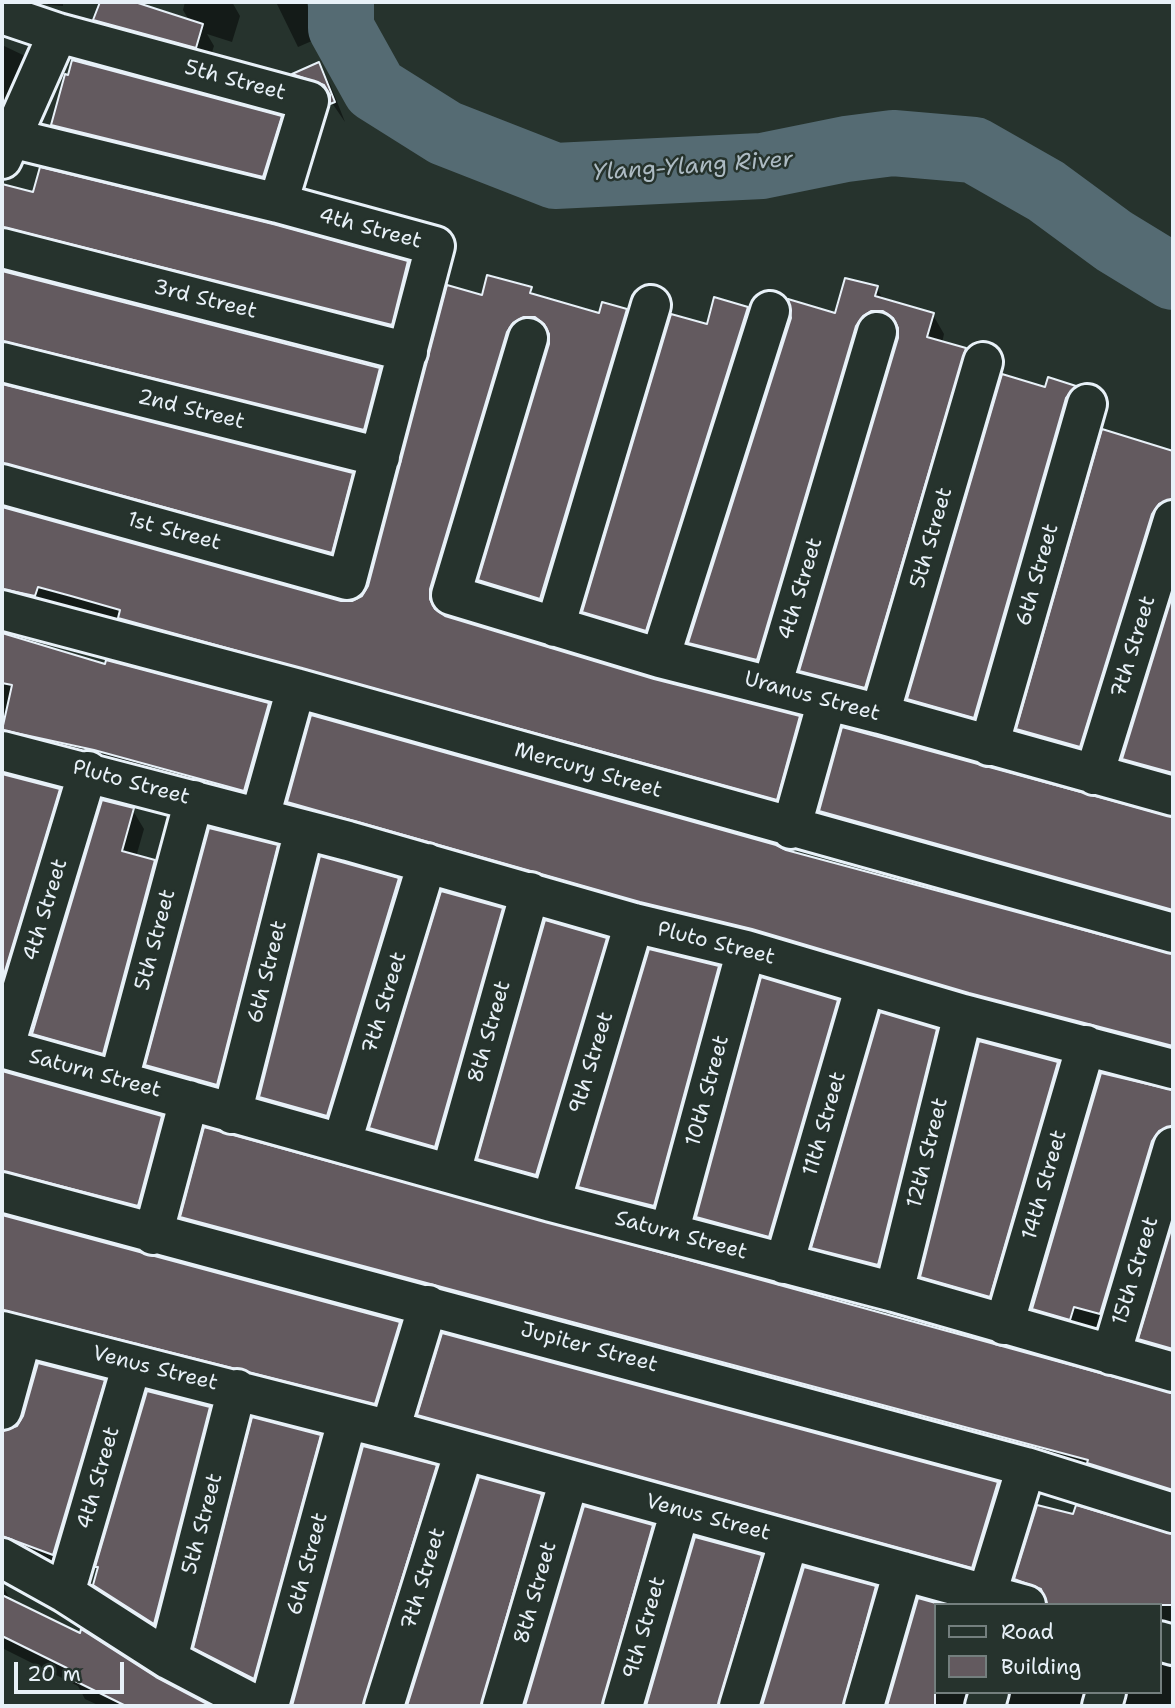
<!DOCTYPE html>
<style>
body{margin:0}
#map{position:relative;width:1175px;height:1708px;overflow:hidden;background:#26332d;font-family:"Shantell Sans",sans-serif}
canvas{display:block}
.frame{position:absolute;inset:0;border:4px solid #e8f1f8;pointer-events:none}
.legend{position:absolute;left:934px;top:1603px;width:228px;height:91px;box-sizing:border-box;background:#26332d;border:2px solid #747f7e;margin:0;padding:9px 12px;list-style:none;font-size:21px;color:#e8f1f8}
.legend li{display:flex;align-items:center;gap:14px;height:35px}
.legend b{width:35px;border:2px solid #747f7e}
.scale{position:absolute;left:14px;top:1662px;width:110px;height:32px;box-sizing:border-box;border:4px solid #e8f1f8;border-top:0;padding-left:9px;font-size:21px;line-height:24px;white-space:nowrap;color:#e8f1f8;-webkit-text-stroke:5px #26332d;paint-order:stroke}
</style>
<div id="map">
<canvas width="1175" height="1708"></canvas>
<div class="frame"></div>
<ul class="legend">
<li><b style="height:9px;background:#26332d"></b>Road</li>
<li><b style="height:19px;background:#635a5f"></b>Building</li>
</ul>
<div class="scale">20 m</div>
</div>
<script>
const ctx = document.querySelector('canvas').getContext('2d');
ctx.lineJoin = 'round';
function fillPath(path, color) { ctx.fillStyle = color; ctx.fill(path, 'evenodd'); }
const shape = rows => new Path2D(rows.map(r => 'M' + r).join(''));
function strokePath(path, color, width, dash) { ctx.strokeStyle = color; ctx.lineWidth = width; ctx.lineCap = dash ? 'butt' : 'round'; ctx.setLineDash(dash || []); ctx.stroke(path); }
function write(font, color, halo, rows, align = 'center') {
  ctx.font = font + ' "Shantell Sans",sans-serif'; ctx.lineWidth = 5; ctx.setLineDash([]); ctx.textBaseline = 'middle'; ctx.strokeStyle = halo; ctx.fillStyle = color; for (const [text, x, y, turn = 0] of rows) {
    ctx.save(); ctx.translate(x, y); ctx.rotate((+turn || 0) * Math.PI / 180); ctx.textAlign = isNaN(turn) ? turn : align; if (halo) ctx.strokeText(text, 0, 0); ctx.fillText(text, 0, 0); ctx.restore();
  }
}
fillPath(shape([
 [46,2,63,2,63,6,48,5],
 [102,2,125,2,190,22,183,10,185,2,232,2,240,16,232,42,207,34,214,46,207,67,107,40,95,20],
 [276,2,306,2,321,37,298,47],
 [2,45,23,55,35,75,2,150],
 [318,65,330,84,345,122,332,103,305,93,294,75],
 [280,118,292,138,274,196,64,145,53,125],
 [2,185,34,194,407,263,419,283,402,344,2,250],
 [2,272,379,369,391,389,375,449,2,364],
 [877,288,884,301,933,315,944,334,942,343,965,350,977,370,876,707,813,690,801,671,900,333,895,330,768,679,701,662,690,642,836,315],
 [530,289,535,296,600,315,626,311,637,331,552,618,492,600,480,580,551,339,535,336,440,615,654,681,799,718,810,738,788,819,2,612,2,508,341,603,354,603,364,596,483,297],
 [747,308,759,328,657,650,596,631,584,612,708,326],
 [598,614,655,632,654,635,598,618],
 [1049,379,1075,387,1087,406,985,737,921,719,909,699],
 [2,386,352,474,363,494,342,572,2,486],
 [1104,432,1173,453,1173,522,1091,766,1030,749,1018,729],
 [1173,599,1173,789,1135,779,1124,759],
 [2,635,106,666,268,705,279,725,255,810,2,753],
 [2,773,59,790,70,810,2,1030],
 [289,802,795,852,1173,956,1173,1063,300,822],
 [132,809,144,829,136,857,154,862,166,881,114,1073,45,1053,33,1033],
 [821,811,1173,819,1173,926,832,831],
 [276,847,288,867,228,1104,159,1085,147,1065],
 [398,880,410,900,338,1135,272,1117,261,1097],
 [502,910,513,929,446,1166,382,1148,371,1128],
 [606,939,617,959,547,1194,491,1178,479,1158],
 [718,968,729,987,665,1225,592,1206,580,1186],
 [837,1001,848,1021,780,1256,709,1237,698,1217],
 [936,1031,947,1050,889,1284,825,1267,813,1248],
 [1057,1063,1069,1083,1001,1316,934,1296,922,1277],
 [2,1073,161,1117,173,1137,149,1225,2,1194],
 [1102,1075,1173,1091,1173,1149,1111,1333,1085,1326,1081,1339,1045,1328,1033,1308],
 [2,1216,399,1323,410,1343,386,1423,2,1333],
 [182,1217,1173,1395,1173,1506,194,1237],
 [1173,1229,1173,1365,1152,1359,1140,1339],
 [39,1365,103,1381,115,1401,64,1574,2,1559,2,1433,19,1426],
 [209,1408,220,1428,165,1643,107,1605,95,1585,97,1567],
 [419,1415,997,1484,1009,1504,983,1587,431,1434],
 [319,1436,331,1456,265,1698,207,1667,195,1647],
 [364,1448,435,1467,447,1487,380,1706,293,1706],
 [480,1479,541,1496,552,1516,496,1706,409,1706],
 [585,1508,652,1527,663,1546,617,1706,527,1706],
 [1077,1508,1173,1535,1173,1640,1159,1643,1159,1605,1043,1605,1028,1599,1016,1579,1075,1516],
 [696,1539,760,1556,772,1576,733,1706,648,1706],
 [805,1569,875,1588,886,1608,858,1706,763,1706],
 [2,1585,11,1601,207,1706,100,1706,85,1699,78,1686,2,1648],
 [919,1600,935,1605,935,1692,991,1692,979,1706,889,1706],
 [1159,1664,1173,1668,1173,1706,1125,1706,1127,1692,1159,1692],
 [1010,1692,1109,1692,1096,1706,1008,1706]
]), '#0007');
strokePath(shape([
 [341,2,341,28,375,89,445,133,555,176,762,166,846,149,893,143,974,150,1046,191,1114,241,1173,277]
]), '#556b73', 66);
const building = shape([
 [100,2,135,2,203,24,196,48,93,20,100,2],
 [72,60,282,116,263,177,51,125,65,74,68,75,72,60],
 [319,62,335,102,330,104,330,95,324,85,292,74,319,62],
 [40,167,273,224,408,261,392,325,2,227,2,184,33,192,40,167],
 [2,271,380,368,364,430,2,341,2,271],
 [487,275,532,287,530,293,599,313,602,302,627,309,540,599,478,580,549,344,549,334,544,324,535,317,524,317,513,323,507,332,430,589,430,599,435,609,445,616,654,679,800,716,777,800,118,618,120,610,71,596,38,587,35,596,2,589,2,507,341,601,352,601,362,596,368,586,447,285,482,295,487,275],
 [845,278,878,286,875,296,934,313,927,337,966,348,865,688,799,671,898,338,898,328,893,318,883,311,871,311,863,316,856,326,757,660,688,643,791,318,788,299,835,313,845,278],
 [714,297,748,307,646,631,582,612,671,314,707,324,714,297],
 [1002,374,1045,387,1048,377,1076,386,1066,398,974,718,907,699,1002,374],
 [2,384,353,473,332,553,2,463,2,384],
 [1102,429,1173,451,1173,499,1159,504,1152,514,1080,747,1016,729,1102,429],
 [1173,593,1173,773,1122,759,1173,593],
 [2,633,105,664,106,660,269,703,244,791,94,750,2,730,12,685,2,683,2,633],
 [311,715,776,845,786,850,1173,954,1173,1046,969,993,752,929,640,902,287,802,311,715],
 [842,727,1173,817,1173,910,819,811,842,727],
 [2,774,60,789,2,981,2,774],
 [102,800,134,808,122,851,155,860,103,1054,32,1034,102,800],
 [209,828,278,845,217,1085,145,1065,209,828],
 [320,856,399,878,327,1116,259,1097,320,856],
 [441,891,503,908,435,1147,369,1128,441,891],
 [545,920,607,938,536,1175,477,1159,545,920],
 [649,949,719,966,654,1206,578,1187,649,949],
 [761,977,838,1000,769,1237,696,1217,761,977],
 [880,1012,937,1029,878,1265,811,1248,880,1012],
 [979,1041,1058,1062,990,1297,920,1277,979,1041],
 [2,1071,162,1116,138,1206,2,1171,2,1071],
 [1101,1073,1173,1090,1173,1126,1159,1131,1152,1141,1100,1314,1074,1307,1070,1320,1032,1309,1101,1073],
 [204,1127,1173,1393,1173,1490,1087,1463,1088,1460,180,1217,204,1127],
 [2,1215,400,1322,375,1404,2,1310,2,1215],
 [1173,1223,1173,1349,1138,1339,1173,1223],
 [442,1333,998,1482,972,1568,417,1415,442,1333],
 [38,1363,105,1380,53,1555,2,1536,2,1431,17,1426,23,1416,38,1363],
 [147,1391,210,1407,154,1624,93,1585,98,1567,95,1567,147,1391],
 [252,1417,321,1435,254,1679,193,1648,252,1417],
 [363,1446,437,1465,363,1706,292,1706,363,1446],
 [479,1477,542,1494,481,1706,407,1706,479,1477],
 [1037,1505,1073,1514,1076,1505,1173,1534,1173,1605,1047,1605,1041,1589,1014,1579,1037,1505],
 [584,1506,653,1525,602,1706,525,1706,584,1506],
 [695,1537,762,1555,718,1706,646,1706,695,1537],
 [804,1567,876,1586,843,1706,762,1706,804,1567],
 [2,1595,80,1633,81,1629,156,1677,211,1706,126,1706,71,1679,75,1672,2,1636,2,1595],
 [918,1598,943,1605,935,1605,935,1706,887,1706,918,1598]
]);
fillPath(building, '#635a5f');
strokePath(building, '#e8f1f8', 2);
const street = shape([
 [2,14,58,33,309,101,278,203],
 [2,159,58,33],
 [2,248,408,352],
 [528,338,451,595,660,658,880,714,1173,796],
 [2,362,380,457],
 [2,484,347,580,435,246,278,203,11,138],
 [2,610,296,688,1173,933],
 [555,627,651,305],
 [660,658,770,311],
 [772,686,877,332],
 [880,714,983,362],
 [989,746,1087,404],
 [2,751,348,841,634,923,746,950,963,1014,1173,1069],
 [1094,775,1173,520],
 [260,817,296,688],
 [791,829,827,701],
 [2,1048,551,1202,894,1292,1173,1372],
 [4,1049,88,771],
 [119,1079,194,800],
 [232,1114,304,830],
 [342,1142,427,863],
 [451,1172,530,892],
 [2,1192,1026,1467,1173,1513],
 [551,1202,634,923],
 [669,1233,746,950],
 [153,1235,189,1100],
 [784,1264,865,985],
 [894,1292,963,1014],
 [1004,1325,1086,1045],
 [2,1331,390,1430,1026,1605],
 [1111,1355,1173,1147],
 [2,1410,22,1337],
 [390,1430,428,1305],
 [2,1558,65,1593,168,1659,258,1706],
 [65,1593,132,1364],
 [987,1594,1026,1467],
 [1159,1641,1173,1645],
 [168,1659,237,1389],
 [269,1706,347,1421],
 [384,1706,464,1451],
 [502,1706,569,1480],
 [623,1706,680,1510],
 [739,1706,789,1540],
 [864,1706,903,1571],
 [985,1706,989,1692],
 [1102,1706,1106,1692]
]);
strokePath(street, '#e8f1f8', 44);
strokePath(street, '#26332d', 38);
write('21px', '#e8f1f8', '#26332d', [
 ["5th Street",235,81,15],
 ["4th Street",370,229,15],
 ["3rd Street",205,300,14],
 ["2nd Street",191,410,14],
 ["1st Street",174,532,15],
 ["5th Street",932,538,-74],
 ["6th Street",1038,575,-74],
 ["4th Street",801,589,-73],
 ["7th Street",1134,647,-73],
 ["Uranus Street",812,697,15],
 ["Mercury Street",588,771,16],
 ["Pluto Street",131,783,15],
 ["4th Street",46,910,-73],
 ["5th Street",156,940,-75],
 ["Pluto Street",716,944,14],
 ["6th Street",268,972,-76],
 ["7th Street",385,1003,-73],
 ["8th Street",490,1032,-74],
 ["9th Street",592,1063,-73],
 ["Saturn Street",95,1074,15],
 ["10th Street",708,1091,-75],
 ["11th Street",825,1124,-74],
 ["12th Street",928,1153,-76],
 ["14th Street",1045,1185,-74],
 ["Saturn Street",681,1236,15],
 ["15th Street",1136,1271,-73],
 ["Jupiter Street",589,1348,15],
 ["Venus Street",155,1369,14],
 ["4th Street",99,1478,-74],
 ["Venus Street",708,1518,15],
 ["5th Street",203,1524,-75],
 ["6th Street",308,1564,-75],
 ["7th Street",424,1579,-73],
 ["8th Street",536,1593,-74],
 ["9th Street",645,1628,-74]
]);
write('italic 23px', '#adbbc3', '#26332d', [
 ["Ylang-Ylang River",693,167,-4]
]);
</script>
